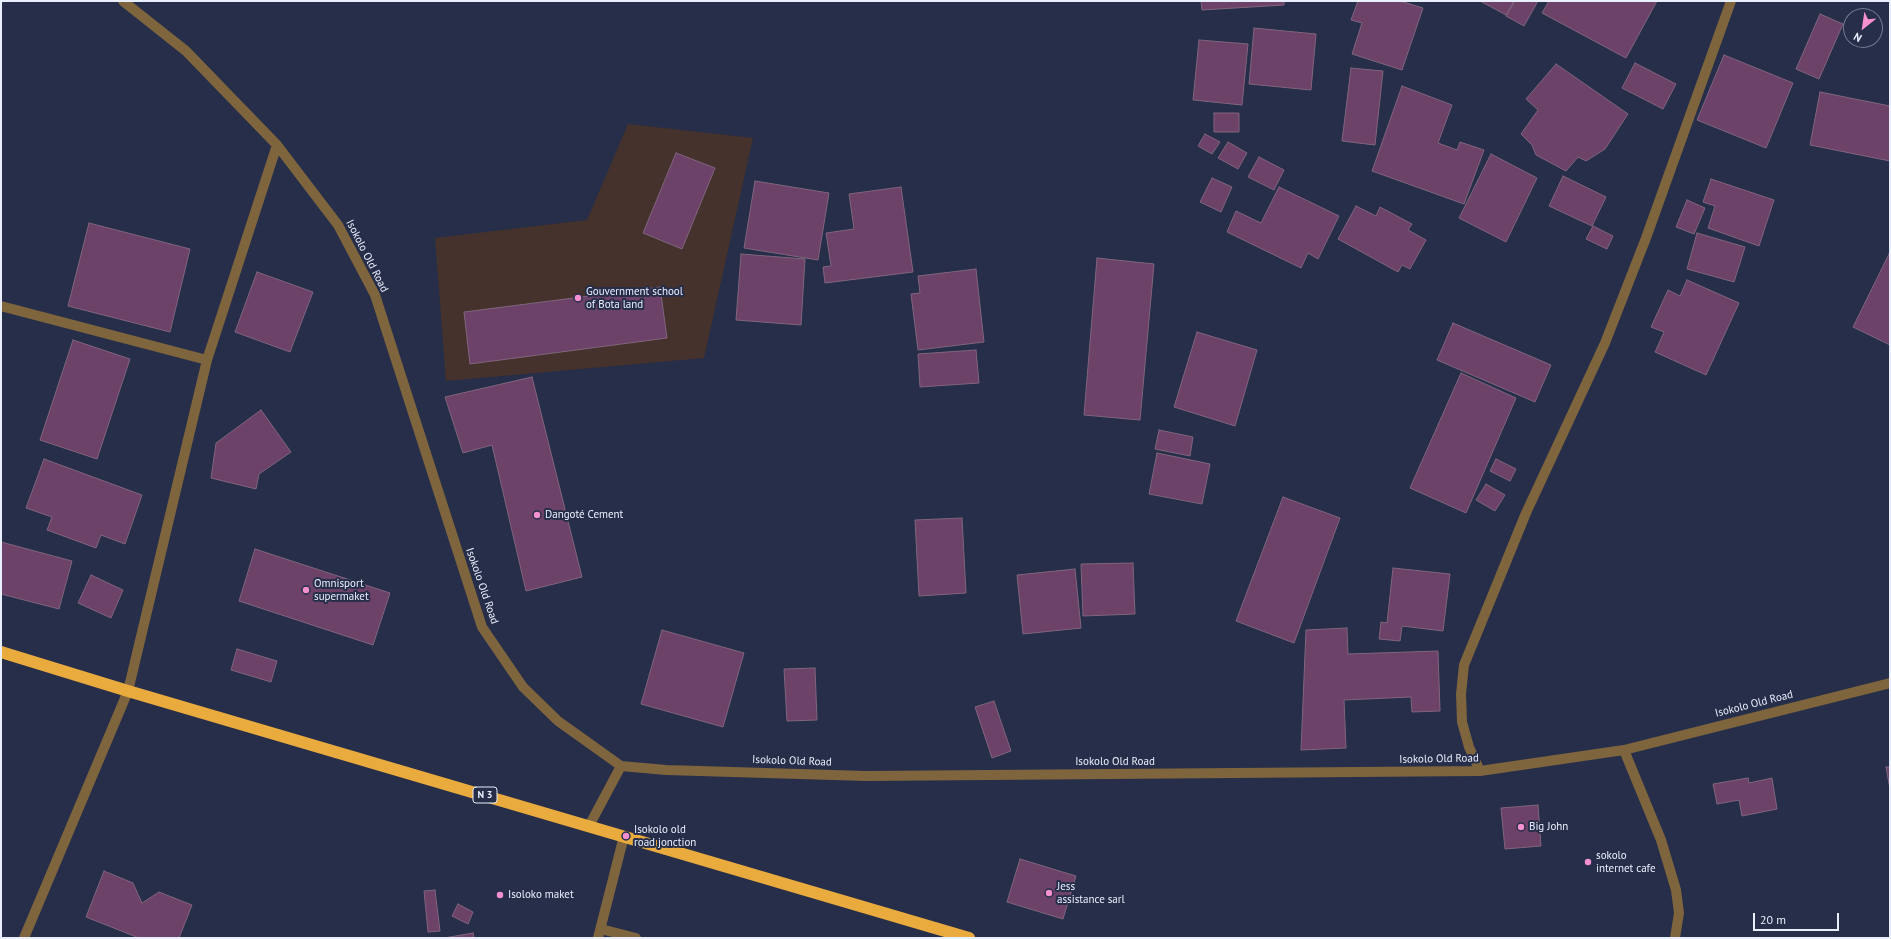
<!DOCTYPE html>
<meta charset="utf-8">
<style>
body{margin:0}
#map{position:relative;width:1891px;height:939px;overflow:hidden;background:#262e49;font-family:"PT Sans",sans-serif}
canvas{display:block}
.frame{position:absolute;inset:0;border:2px solid #eaeffd;pointer-events:none}
.north{position:absolute;left:1843px;top:8px;width:40px;height:40px;box-sizing:border-box;background:#262e49;border:1px solid #747b91;border-radius:50%;rotate:210deg;font-size:11px;font-weight:700;line-height:16px;text-align:center;color:#eaeffd}
.north::after{content:'';display:block;margin:auto;width:14px;height:18px;background:#f690cf;clip-path:polygon(50% 0,100% 100%,50% 72%,0 100%)}
.scale{position:absolute;left:1753px;top:913px;width:86px;height:18px;box-sizing:border-box;border:2px solid #eaeffd;border-top:0;padding-left:5px;font-size:12px;line-height:14px;white-space:nowrap;color:#eaeffd;-webkit-text-stroke:3px #262e49;paint-order:stroke}
</style>
<div id="map">
<canvas width="1891" height="939"></canvas>
<div class="frame"></div>
<div class="north">N</div>
<div class="scale">20 m</div>
</div>
<script>
const ctx = document.querySelector('canvas').getContext('2d');
ctx.lineJoin = 'round';
function fillPath(path, color) { ctx.fillStyle = color; ctx.fill(path, 'evenodd'); }
const shape = rows => new Path2D(rows.map(r => 'M' + r).join(''));
function strokePath(path, color, width, dash) { ctx.strokeStyle = color; ctx.lineWidth = width; ctx.lineCap = dash ? 'butt' : 'round'; ctx.setLineDash(dash || []); ctx.stroke(path); }
function write(font, color, halo, rows, align = 'center') {
  ctx.font = font + ' "PT Sans",sans-serif'; ctx.lineWidth = 4; ctx.setLineDash([]); ctx.textBaseline = 'middle'; ctx.strokeStyle = halo; ctx.fillStyle = color; for (const [text, x, y, turn = 0] of rows) {
    ctx.save(); ctx.translate(x, y); ctx.rotate((+turn || 0) * Math.PI / 180); ctx.textAlign = isNaN(turn) ? turn : align; if (halo) ctx.strokeText(text, 0, 0); ctx.fillText(text, 0, 0); ctx.restore();
  }
}
fillPath(shape([
 [628,124,753,138,704,358,446,381,435,238,587,220]
]), '#45322c');
const building = shape([
 [1201,1,1284,1,1284,5,1202,10,1201,1],
 [1358,1,1400,1,1423,8,1402,70,1352,54,1362,23,1351,20,1358,1],
 [1480,1,1514,1,1506,15,1480,1],
 [1515,1,1538,1,1524,26,1506,16,1515,1],
 [1549,1,1657,1,1626,58,1542,13,1549,1],
 [1820,14,1843,24,1819,79,1796,69,1820,14],
 [1254,28,1316,34,1311,90,1249,84,1254,28],
 [1199,40,1248,44,1242,105,1193,100,1199,40],
 [1724,55,1793,83,1766,148,1697,120,1724,55],
 [1635,63,1676,84,1663,109,1622,88,1635,63],
 [1556,64,1628,114,1605,149,1586,161,1578,157,1566,171,1536,155,1532,145,1521,134,1538,110,1526,99,1556,64],
 [1351,68,1383,71,1375,145,1342,141,1351,68],
 [1402,86,1452,105,1438,143,1457,150,1460,142,1484,150,1464,204,1372,171,1402,86],
 [1820,92,1890,106,1890,161,1810,145,1820,92],
 [1214,113,1239,113,1239,132,1214,132,1214,113],
 [1205,134,1220,142,1212,154,1198,146,1205,134],
 [1228,142,1247,153,1238,169,1218,158,1228,142],
 [676,153,715,168,682,249,643,233,676,153],
 [1491,154,1537,178,1506,242,1459,218,1491,154],
 [1259,157,1284,170,1274,190,1248,177,1259,157],
 [1563,176,1606,197,1592,226,1549,206,1563,176],
 [1212,178,1232,187,1221,212,1200,202,1212,178],
 [1711,179,1774,200,1759,246,1708,228,1715,206,1703,202,1711,179],
 [755,181,829,193,818,260,744,248,755,181],
 [901,187,913,272,825,283,823,267,831,266,826,233,854,229,849,194,901,187],
 [1279,187,1339,216,1318,259,1308,253,1301,268,1227,232,1236,211,1261,223,1279,187],
 [1687,200,1705,208,1694,234,1676,227,1687,200],
 [1356,206,1376,216,1380,207,1412,224,1408,230,1426,240,1410,269,1402,265,1398,272,1338,239,1356,206],
 [89,223,190,249,170,332,68,306,89,223],
 [1593,226,1613,236,1607,249,1586,239,1593,226],
 [1697,233,1745,247,1734,282,1687,269,1697,233],
 [741,254,805,259,801,325,736,320,741,254],
 [1889,254,1890,255,1890,345,1853,327,1889,254],
 [1097,258,1154,264,1140,420,1084,415,1097,258],
 [976,269,984,342,918,350,911,294,920,293,918,276,976,269],
 [257,272,313,292,290,352,235,332,257,272],
 [1687,280,1739,303,1706,375,1655,352,1664,332,1651,327,1668,290,1680,296,1687,280],
 [660,287,667,338,470,364,464,312,660,287],
 [1453,323,1551,365,1535,402,1437,360,1453,323],
 [1197,332,1257,350,1235,426,1174,407,1197,332],
 [73,340,130,359,97,459,40,440,73,340],
 [976,350,979,383,920,387,918,354,976,350],
 [1461,373,1516,398,1466,513,1410,488,1461,373],
 [532,377,582,577,526,591,492,445,463,453,445,397,532,377],
 [261,410,291,452,259,474,256,489,211,478,216,443,261,410],
 [1159,430,1193,437,1190,456,1155,449,1159,430],
 [1157,453,1210,464,1202,504,1149,494,1157,453],
 [44,459,142,495,125,544,101,535,96,548,47,530,52,517,26,508,44,459],
 [1496,459,1516,469,1510,481,1490,471,1496,459],
 [1486,484,1505,495,1495,511,1476,500,1486,484],
 [1283,497,1340,518,1294,643,1236,621,1283,497],
 [962,518,966,593,919,596,915,520,962,518],
 [1,542,72,561,59,609,1,594,1,542],
 [255,549,390,593,373,645,239,601,255,549],
 [1133,563,1135,614,1083,616,1081,564,1133,563],
 [1393,568,1450,574,1443,631,1402,626,1400,641,1379,639,1381,622,1387,623,1393,568],
 [1075,569,1081,628,1023,634,1017,575,1075,569],
 [91,575,123,590,111,618,78,603,91,575],
 [1347,628,1348,654,1438,651,1440,711,1412,712,1411,697,1344,700,1346,748,1301,750,1306,630,1347,628],
 [662,630,744,653,723,727,641,704,662,630],
 [237,649,277,661,271,682,231,670,237,649],
 [815,668,817,720,787,721,784,669,815,668],
 [994,701,1011,751,992,758,975,707,994,701],
 [1886,767,1890,767,1890,789,1886,767],
 [1748,778,1749,783,1772,778,1777,809,1742,816,1739,800,1717,804,1713,784,1748,778],
 [1538,805,1541,846,1505,849,1501,808,1538,805],
 [1020,859,1076,876,1063,919,1007,902,1020,859],
 [104,871,133,883,142,903,159,892,192,905,179,938,139,938,86,917,104,871],
 [435,890,440,931,428,932,424,891,435,890],
 [458,904,473,912,468,924,452,916,458,904],
 [473,933,474,938,444,938,473,933]
]);
fillPath(building, '#6c4269');
strokePath(building, '#80657d', 1);
strokePath(shape([
 [123,1,186,51,277,145,338,225,375,295,482,627,523,687,558,721,621,766,666,770,866,776,1480,771,1624,750,1890,683],
 [1,306,207,360],
 [1624,750,1661,840,1676,890,1679,913,1675,938],
 [1480,771,1469,747,1462,722,1461,694,1464,665,1526,513,1605,343,1646,238,1731,1],
 [589,826,621,766],
 [601,929,636,938],
 [24,938,128,691,207,360,277,145],
 [598,938,624,836]
]), '#7e653e', 10);
strokePath(shape([
 [1,652,128,691,969,938]
]), '#eaab3e', 12);
for (const [x, y, r, color] of [
 [578,298,4,"#f690cf"],
 [537,515,4,"#f690cf"],
 [306,590,4,"#f690cf"],
 [1521,827,4,"#f690cf"],
 [626,836,4,"#f690cf"],
 [1588,862,4,"#f690cf"],
 [1049,893,4,"#f690cf"],
 [500,895,4,"#f690cf"]
]) { const dot = new Path2D(); dot.arc(x, y, r, 0, 2 * Math.PI); ctx.fillStyle = color; ctx.fill(dot); strokePath(dot, '#262e49', 1.5); }
for (const [x, y, w] of [
 [485,795,24]
]) { const box = new Path2D(); box.roundRect(x - w / 2, y - 8, w, 16, 3); ctx.fillStyle = '#262e49'; ctx.fill(box); strokePath(box, '#eaeffd', 1); }
write('bold 10px', '#eaeffd', null, [
 ["N 3",485,795]
]);
write('11px', '#eaeffd', '#262e49', [
 ["Isokolo Old Road",367,256,63],
 ["Isokolo Old Road",482,586,71],
 ["Isokolo Old Road",1754,704,-14],
 ["Isokolo Old Road",1439,759,-1],
 ["Isokolo Old Road",792,761,2],
 ["Isokolo Old Road",1115,762]
]);
write('11px', '#eaeffd', '#262e49', [
 ["Gouvernment school",586,292],
 ["of Bota land",586,305],
 ["Dangoté Cement",545,515],
 ["Omnisport",314,584],
 ["supermaket",314,597],
 ["Big John",1529,827],
 ["Isokolo old",634,830],
 ["road jonction",634,843],
 ["sokolo",1596,856],
 ["internet cafe",1596,869],
 ["Jess",1057,887],
 ["assistance sarl",1057,900],
 ["Isoloko maket",508,895]
], 'left');
</script>
